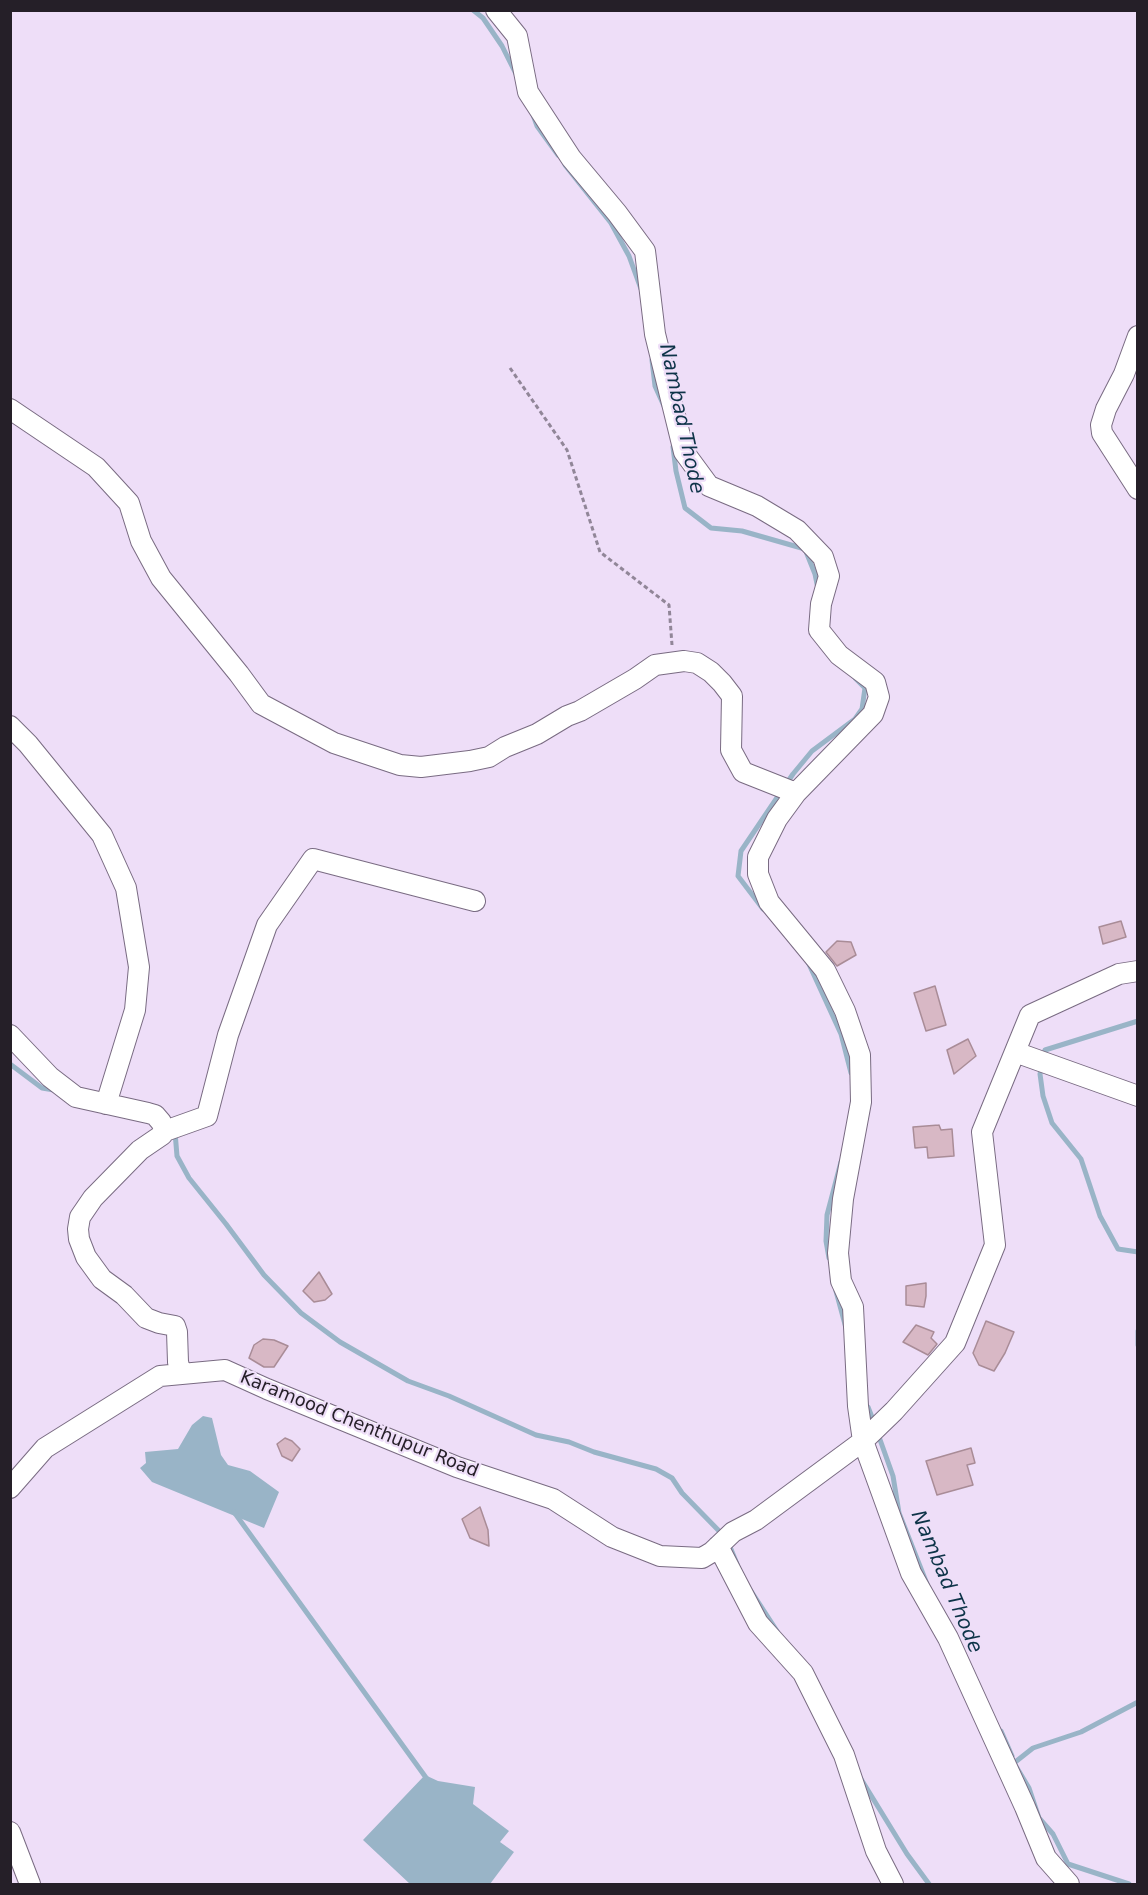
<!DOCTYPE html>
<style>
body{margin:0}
#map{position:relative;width:1148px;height:1895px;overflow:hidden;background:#eedef8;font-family:"DejaVu Sans",sans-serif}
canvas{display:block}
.frame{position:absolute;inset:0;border:12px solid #251f28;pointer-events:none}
</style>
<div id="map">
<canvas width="1148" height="1895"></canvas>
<div class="frame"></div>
</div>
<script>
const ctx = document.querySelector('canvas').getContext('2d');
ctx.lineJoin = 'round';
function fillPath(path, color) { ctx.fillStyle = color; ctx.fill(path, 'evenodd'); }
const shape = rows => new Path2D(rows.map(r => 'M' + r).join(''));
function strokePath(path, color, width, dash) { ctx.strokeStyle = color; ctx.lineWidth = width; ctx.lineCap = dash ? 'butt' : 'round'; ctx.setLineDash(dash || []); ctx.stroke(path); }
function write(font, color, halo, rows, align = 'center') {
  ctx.font = font + ' "DejaVu Sans",sans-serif'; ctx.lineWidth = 4.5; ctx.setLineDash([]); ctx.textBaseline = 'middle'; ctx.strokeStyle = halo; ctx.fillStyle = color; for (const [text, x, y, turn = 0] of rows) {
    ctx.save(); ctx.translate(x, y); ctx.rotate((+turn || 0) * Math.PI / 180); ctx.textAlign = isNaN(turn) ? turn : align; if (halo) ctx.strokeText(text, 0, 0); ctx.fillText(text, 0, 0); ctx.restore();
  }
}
fillPath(shape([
 [203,1416,212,1418,221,1455,228,1465,250,1471,279,1492,264,1528,152,1482,140,1468,146,1463,145,1452,178,1449,192,1425],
 [425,1775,438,1781,475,1787,473,1804,509,1831,500,1842,514,1852,490,1884,410,1884,363,1840]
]), '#99b4c7');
strokePath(shape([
 [473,10,483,18,502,46,517,76],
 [533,115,537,126,558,155],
 [565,165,611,223,629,256,641,289],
 [652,360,655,386,664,406],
 [673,447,676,471,685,508,711,528,742,531,805,549,815,574,818,589],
 [763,909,738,876,741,851,793,774,812,751,855,719,862,709,865,688,855,678],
 [808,962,841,1034,851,1073],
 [1044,1056,1045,1050,1138,1021],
 [10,1064,42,1088,54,1090],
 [1042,1066,1040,1074,1043,1096,1052,1123,1081,1159,1100,1216,1118,1249,1138,1252],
 [175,1132,177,1156,189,1178,226,1224,264,1275,301,1313,340,1342,408,1381,449,1396,536,1435,569,1442,594,1452,656,1469,672,1478,682,1493,723,1535],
 [829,1258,826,1241,827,1215,841,1162],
 [836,1291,846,1328],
 [1138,1331,1138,1345],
 [868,1407,875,1425],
 [878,1434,893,1476,899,1513,927,1584],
 [234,1512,427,1779],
 [728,1542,737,1564],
 [751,1591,777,1631],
 [1001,1731,1012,1756],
 [861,1779,907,1854,929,1884],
 [1129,1884,1068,1864,1053,1834,1039,1818,1029,1788,1014,1763,1033,1748,1081,1732,1138,1702]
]), '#99b4c7', 5);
const building = shape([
 [1121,921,1126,937,1103,944,1099,927,1121,921],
 [837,941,851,942,856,955,837,966,826,952,837,941],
 [935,986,946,1025,926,1031,914,993,935,986],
 [968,1039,976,1056,954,1074,947,1050,968,1039],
 [939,1125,941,1130,952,1129,954,1156,928,1158,927,1147,915,1148,913,1127,939,1125],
 [319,1272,332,1294,325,1300,314,1302,303,1291,319,1272],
 [926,1283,926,1296,924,1307,906,1305,906,1286,926,1283],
 [986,1321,1014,1332,1005,1353,994,1371,979,1365,973,1353,986,1321],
 [916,1325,934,1332,931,1338,937,1344,928,1355,903,1342,916,1325],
 [263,1339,274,1340,288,1346,274,1367,264,1367,249,1358,254,1345,263,1339],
 [285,1438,292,1441,300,1449,292,1461,282,1456,277,1444,285,1438],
 [971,1448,975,1463,967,1465,973,1485,937,1495,926,1461,971,1448],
 [480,1507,488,1530,489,1546,470,1538,462,1519,480,1507]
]);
fillPath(building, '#d8b8c5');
strokePath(building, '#a98c97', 1.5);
const street = shape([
 [496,10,517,36,528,92,571,158,617,213,645,251,655,334,684,452,709,486,757,506,797,530,823,557,829,576,821,604,819,630,839,655,875,682,879,697,873,714,796,793,777,819,758,857,758,874,769,902,825,970,845,1011,860,1055,861,1102,843,1199,838,1253,841,1281,853,1307,858,1406,863,1441,911,1573,948,1638,1025,1807,1046,1858,1069,1884],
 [1138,336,1124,374,1106,409,1101,425,1102,433,1138,489],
 [10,409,96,467,129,503,141,541,161,578,239,674,261,704,334,743,400,765,421,767,470,761,489,757,505,747,537,734,567,716,580,711,635,679,655,665,684,661,697,663,711,672,722,683,732,696,731,750,743,772,796,793],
 [10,726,28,744,102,835,126,888,139,967,135,1010,106,1104],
 [10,1035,50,1077,76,1097,148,1113,155,1115,161,1122,165,1131,162,1135,140,1150,93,1198,80,1217,78,1229,79,1239,86,1257,102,1279,124,1295,146,1318,159,1323,175,1326,177,1332,178,1362,181,1374],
 [1015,1052,1138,1096],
 [165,1131,207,1116,228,1035,267,925,313,859,475,901],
 [10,1488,45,1448,160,1376,225,1370,267,1389,457,1467,553,1499,612,1537,660,1556,702,1558,712,1552,733,1532,756,1520,863,1441,894,1411,955,1343,995,1245,982,1132,1030,1015,1119,974,1138,971],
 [718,1546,758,1623,803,1673,844,1755,876,1851,893,1884],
 [10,1832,30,1884]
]);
strokePath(street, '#796b82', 22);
strokePath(shape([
 [510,368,567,450,600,552,669,605,672,645]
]), '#918698', 3, [4.5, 3]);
strokePath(street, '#fff', 20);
write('18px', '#251f28', '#eedef8', [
 ["Karamood Chenthupur Road",359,1425,22]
]);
write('italic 20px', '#0d3348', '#eedef8', [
 ["Nambad Thode",681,419,78],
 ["Nambad Thode",946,1582,67]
]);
</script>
